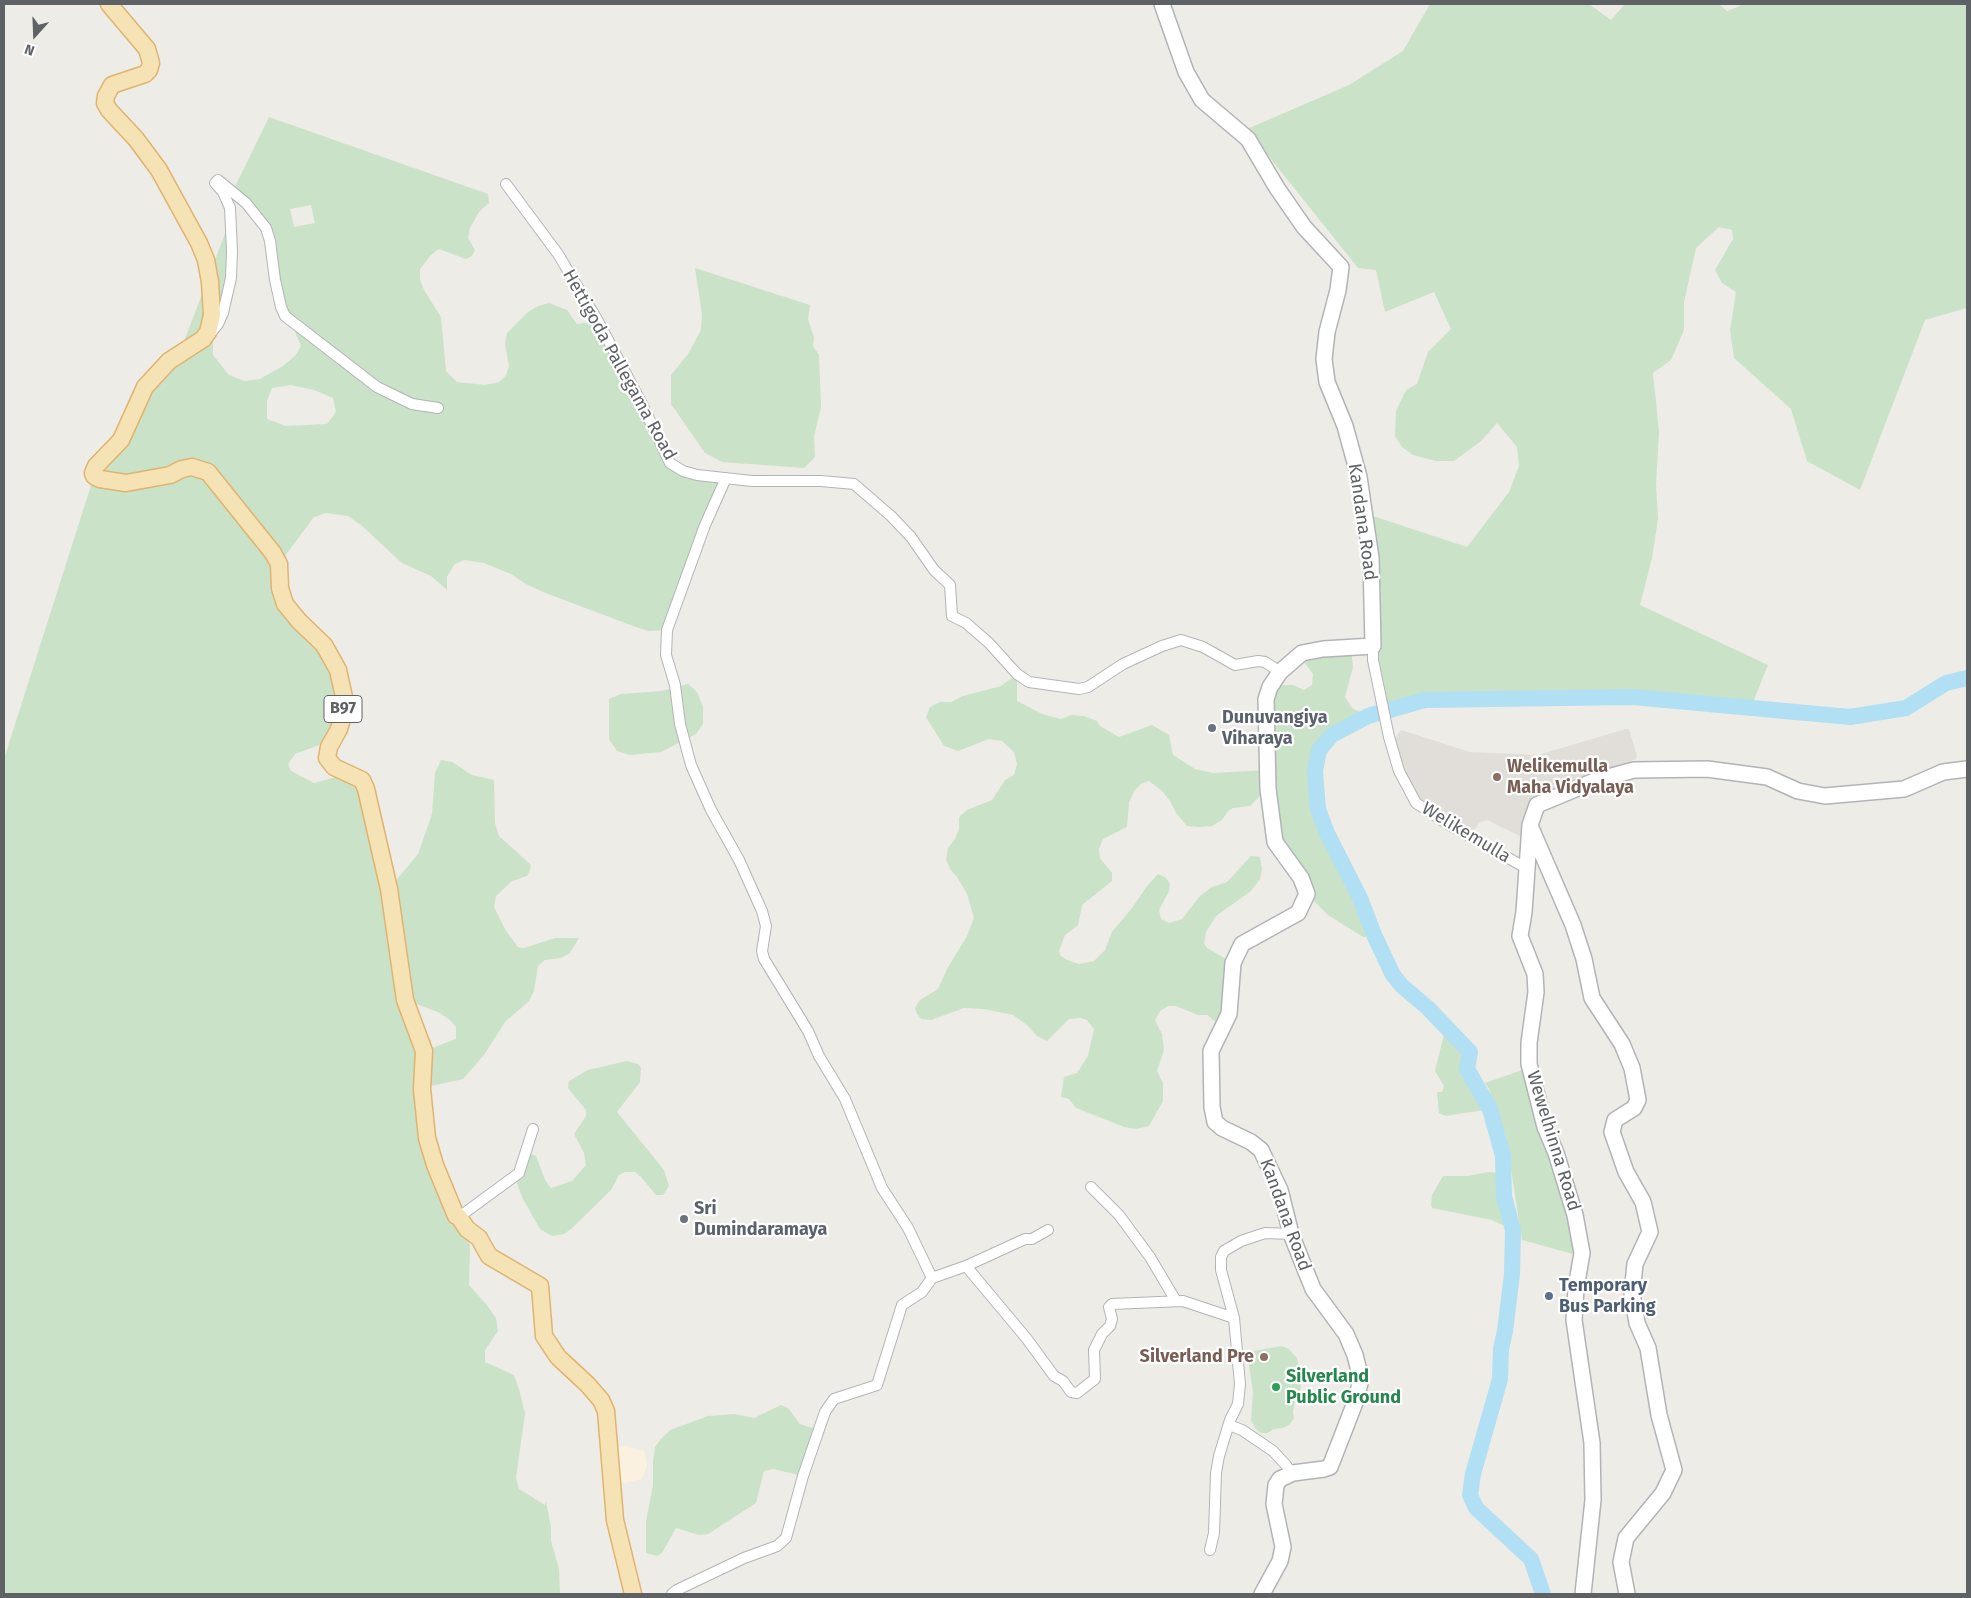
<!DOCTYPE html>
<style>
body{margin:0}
#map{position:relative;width:1971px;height:1598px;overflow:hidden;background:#eeece7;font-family:"Fira Sans",sans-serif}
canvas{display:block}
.frame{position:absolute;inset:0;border:5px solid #5e6265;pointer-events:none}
.north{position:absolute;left:10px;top:10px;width:50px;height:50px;-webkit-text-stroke:4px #fff;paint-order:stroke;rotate:200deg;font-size:14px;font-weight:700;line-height:20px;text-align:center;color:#5e6265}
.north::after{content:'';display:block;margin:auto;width:18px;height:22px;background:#5e6265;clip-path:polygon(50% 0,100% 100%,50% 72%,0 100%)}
</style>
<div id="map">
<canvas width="1971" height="1598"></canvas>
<div class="frame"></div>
<div class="north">N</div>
</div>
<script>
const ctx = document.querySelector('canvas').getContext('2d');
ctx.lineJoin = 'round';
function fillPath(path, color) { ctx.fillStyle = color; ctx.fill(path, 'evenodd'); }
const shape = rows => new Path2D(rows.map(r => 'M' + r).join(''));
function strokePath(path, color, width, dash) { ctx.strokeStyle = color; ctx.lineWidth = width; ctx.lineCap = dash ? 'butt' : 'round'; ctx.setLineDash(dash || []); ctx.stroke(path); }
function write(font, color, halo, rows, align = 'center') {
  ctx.font = font + ' "Fira Sans",sans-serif'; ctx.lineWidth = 4.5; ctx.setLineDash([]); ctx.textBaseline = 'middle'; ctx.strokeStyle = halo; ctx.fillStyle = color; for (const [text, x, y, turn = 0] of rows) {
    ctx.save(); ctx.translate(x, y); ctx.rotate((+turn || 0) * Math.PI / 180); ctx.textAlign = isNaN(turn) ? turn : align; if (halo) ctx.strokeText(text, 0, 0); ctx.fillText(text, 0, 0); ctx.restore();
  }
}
fillPath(shape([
 [626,1446,644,1451,647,1465,642,1479,625,1483,610,1479,609,1448]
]), '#faf1e0');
fillPath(shape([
 [1626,729,1629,729,1637,756,1636,759,1538,796,1524,838,1487,820,1479,823,1472,833,1468,832,1415,797,1394,740,1401,730,1470,752,1538,755]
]), '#e1ddd8');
fillPath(shape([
 [1430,4,1589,4,1611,20,1625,4,1719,4,1727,11,1740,6,1740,4,1967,4,1967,308,1925,320,1860,490,1807,461,1791,409,1734,358,1730,330,1736,292,1722,283,1715,270,1733,239,1732,230,1719,227,1696,248,1684,302,1684,330,1671,360,1653,373,1659,432,1656,484,1658,519,1652,558,1640,605,1768,665,1751,707,1633,697,1425,700,1383,712,1373,660,1364,513,1467,547,1509,492,1519,466,1517,447,1497,423,1481,441,1454,461,1436,461,1413,455,1402,447,1395,436,1396,411,1406,390,1417,384,1428,352,1451,329,1434,292,1385,312,1376,270,1358,268,1247,129,1349,85,1403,51],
 [269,117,488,194,489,203,479,212,470,228,468,238,475,250,472,256,466,259,439,249,430,256,420,269,420,280,424,290,441,317,446,371,457,382,485,385,499,382,503,379,506,375,509,366,505,344,507,333,528,312,538,306,549,303,567,310,577,324,598,321,670,463,726,478,667,630,649,631,633,626,543,592,526,584,511,574,484,563,464,560,454,565,447,577,447,590,431,576,402,563,362,526,348,516,326,513,314,517,279,564,280,588,324,645,344,697,333,740,295,754,288,764,291,771,314,783,347,774,357,777,389,889,418,854,432,814,435,773,441,760,452,762,472,775,494,780,495,823,499,836,531,865,530,870,527,876,512,881,496,896,494,907,506,931,518,947,524,948,555,938,579,938,570,953,561,958,545,960,538,966,534,991,529,1001,505,1022,484,1055,463,1079,422,1088,427,1138,459,1217,456,1228,470,1244,469,1285,486,1304,496,1318,498,1331,485,1350,485,1362,514,1375,519,1389,525,1413,516,1478,519,1489,545,1505,546,1501,551,1527,551,1541,559,1569,560,1594,4,1594,4,759,94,476,133,411,180,352,231,218,232,251,213,337,213,355,229,375,245,381,260,379,283,366,295,356,301,346,291,322,285,316,270,241,233,191],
 [311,205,315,223,294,227,290,209],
 [291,385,314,390,333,398,336,412,327,424,286,426,267,419,267,401,272,388],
 [406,1000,440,1013,451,1021,456,1027,456,1039,424,1051],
 [695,268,810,305,808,319,814,338,813,346,819,355,821,407,814,437,815,457,804,468,722,462,705,453,671,404,671,375,688,354,701,330,702,314],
 [1351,648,1353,667,1345,697,1352,708,1368,716,1332,735,1319,750,1315,771,1318,809,1327,833,1360,898,1375,937,1363,937,1328,915,1307,894,1275,842,1267,789,1250,806,1233,808,1228,811,1222,820,1212,826,1199,827,1187,826,1176,813,1170,801,1162,791,1149,781,1141,784,1134,791,1129,803,1127,827,1103,839,1099,849,1100,858,1112,873,1112,881,1082,905,1078,925,1065,935,1059,951,1060,955,1067,960,1079,964,1094,961,1105,950,1112,932,1132,908,1147,886,1158,874,1166,878,1170,884,1169,891,1159,910,1161,919,1169,923,1182,919,1199,897,1212,887,1227,882,1251,856,1260,857,1262,869,1260,879,1251,891,1216,916,1206,932,1204,943,1207,948,1233,963,1223,1028,1207,1015,1198,1015,1176,1006,1168,1006,1160,1011,1155,1020,1162,1034,1164,1050,1157,1071,1163,1083,1163,1101,1149,1126,1136,1129,1124,1127,1076,1108,1069,1099,1061,1097,1064,1077,1077,1073,1088,1056,1094,1029,1087,1020,1081,1018,1069,1019,1047,1041,1037,1036,1027,1025,1013,1015,984,1009,964,1008,931,1020,921,1019,916,1012,915,1008,920,1000,938,989,947,969,967,936,974,918,967,894,957,877,950,869,946,859,948,848,955,839,959,829,959,817,967,810,992,800,1005,780,1014,775,1017,764,1014,752,1002,741,989,739,958,751,944,746,926,717,930,707,940,702,951,702,963,696,1001,686,1017,674,1017,701,1042,714,1061,719,1071,715,1084,716,1097,721,1100,726,1119,737,1152,725,1169,735,1173,755,1195,769,1213,773,1267,770,1269,688,1281,685,1293,685,1304,690,1312,685,1313,674,1304,662,1302,653],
 [688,684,697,692,703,707,703,724,696,734,661,752,630,755,617,751,609,739,609,699,621,694,662,691],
 [1446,1026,1470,1052,1467,1069,1490,1109,1446,1116,1439,1113,1437,1092,1442,1092,1444,1086,1435,1071],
 [627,1061,638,1064,641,1068,640,1082,617,1112,664,1170,669,1186,663,1195,656,1195,641,1177,635,1172,625,1172,619,1175,611,1190,571,1229,564,1234,552,1236,540,1229,523,1199,517,1184,516,1161,526,1152,536,1156,545,1180,551,1188,572,1181,586,1165,584,1153,574,1134,586,1116,586,1110,568,1088,569,1081,588,1070],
 [1525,1069,1558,1167,1565,1212,1577,1246,1577,1253,1573,1254,1522,1240,1506,1136,1489,1089,1485,1083],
 [1488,1172,1504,1173,1504,1196,1513,1230,1492,1220,1432,1208,1431,1205,1432,1195,1443,1176,1468,1176],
 [1282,1346,1289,1349,1297,1358,1301,1383,1300,1395,1294,1404,1293,1412,1294,1418,1290,1424,1283,1428,1273,1429,1268,1433,1261,1433,1255,1428,1251,1420,1253,1392,1247,1352],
 [781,1405,788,1408,800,1424,819,1430,803,1476,773,1469,764,1471,756,1503,708,1534,699,1535,676,1528,662,1553,657,1556,646,1553,646,1521,653,1486,653,1461,655,1447,660,1440,670,1430,708,1416,734,1414,754,1418]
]), '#cae2c7');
strokePath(shape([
 [1543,1594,1531,1559,1476,1508,1470,1495,1473,1474,1500,1379,1501,1349,1505,1331,1512,1274,1513,1230,1504,1196,1503,1156,1490,1109,1467,1069,1470,1052,1428,1008,1402,986,1393,975,1375,937,1360,898,1327,833,1318,809,1315,771,1319,750,1332,735,1368,716,1425,700,1633,697,1850,717,1906,708,1946,683,1967,678]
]), '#b1dff4', 16);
const street = shape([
 [506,184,558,254,598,321,642,404,670,463,683,471,697,475,752,481,821,481,854,484,891,516,911,537,934,570,950,585,952,616,966,623,989,643,1017,674,1029,682,1079,689,1088,687,1123,664,1162,646,1181,640,1203,647,1235,665,1258,661,1265,662,1280,672],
 [210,334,218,324,223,313,231,278,232,251,230,208,223,192,215,183,218,180,246,203,266,228,270,241,275,280,281,307,285,316,377,387,412,404,438,408],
 [726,478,705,525,667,630,666,655,675,685,680,724,691,765,711,810,739,860,762,911,766,926,762,951,764,959,808,1031,819,1056,845,1099,882,1188,908,1228,932,1278],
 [1373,646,1373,660,1389,737,1399,771,1416,803,1448,824,1526,868],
 [1091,1187,1119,1215,1150,1257,1176,1301],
 [459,1217,519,1173,533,1129],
 [966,1266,1027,1339,1054,1376,1063,1381,1071,1392,1077,1393,1095,1379,1094,1350,1102,1334,1110,1326,1112,1319,1109,1307,1112,1304,1183,1301,1234,1318],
 [1229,1425,1242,1430,1273,1451,1286,1465,1291,1473],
 [1210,1550,1214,1533,1216,1473,1219,1456,1230,1420,1238,1404,1240,1384,1234,1318,1221,1270,1221,1257,1224,1251,1241,1241,1265,1233,1291,1234],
 [672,1594,677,1590,744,1558,777,1546,786,1538,803,1476,825,1412,834,1399,877,1385,902,1305,922,1292,932,1278,966,1266,1025,1239,1032,1239,1048,1230]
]);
const secondary = shape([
 [1162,4,1186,72,1202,100,1248,139,1277,188,1304,227,1341,267,1338,290,1327,332,1324,359,1327,382,1345,426,1359,477,1371,558,1373,646,1323,649,1302,653,1280,672,1270,687,1266,699,1268,789,1275,842,1301,878,1307,894,1298,913,1242,944,1233,963,1229,1014,1211,1051,1212,1107,1215,1122,1222,1128,1251,1142,1261,1150,1280,1190,1291,1234,1313,1289,1346,1334,1355,1355,1361,1379,1356,1400,1330,1467,1324,1469,1293,1473,1280,1479,1276,1485,1274,1504,1283,1547,1280,1561,1262,1594],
 [1531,828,1573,925,1584,959,1592,998,1622,1044,1632,1068,1638,1100,1634,1108,1615,1120,1612,1132,1626,1172,1643,1202,1650,1232,1635,1264,1632,1293,1637,1323,1648,1348,1659,1415,1674,1470,1663,1493,1626,1538,1621,1562,1627,1594],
 [1583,1594,1593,1500,1592,1443,1574,1320,1576,1288,1582,1253,1575,1215,1556,1153,1545,1127,1529,1064,1529,1043,1536,992,1535,974,1520,936,1524,912,1530,825,1537,805,1597,780,1634,770,1707,769,1767,777,1798,791,1825,796,1904,789,1943,772,1967,769]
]);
const primary = shape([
 [109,4,147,49,151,63,149,70,145,74,112,85,106,96,105,103,109,110,136,139,159,170,199,243,206,260,210,282,212,315,208,332,203,339,169,361,145,387,121,440,96,466,93,473,94,476,100,479,126,483,170,475,182,469,192,467,208,472,273,553,279,564,280,588,285,604,299,621,324,645,338,670,344,697,343,716,339,729,329,747,327,758,334,767,362,780,366,789,389,889,405,1000,424,1051,422,1089,427,1138,435,1165,456,1216,459,1217,467,1229,479,1238,489,1256,540,1286,544,1336,558,1357,588,1385,601,1400,606,1411,615,1520,633,1594]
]);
strokePath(street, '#b2b4b7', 12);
strokePath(secondary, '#b1b4b7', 18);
strokePath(primary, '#e0b36f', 19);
strokePath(street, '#fff', 10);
strokePath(secondary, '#fff', 15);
strokePath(primary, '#f5e3b5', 16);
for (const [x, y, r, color] of [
 [1212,728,5,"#6b7280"],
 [1497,777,5,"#8d6e63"],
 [684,1219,5,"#6b7280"],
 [1549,1296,5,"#5c6f8a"],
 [1264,1357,5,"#8d6e63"],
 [1276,1387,5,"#2e9e5b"]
]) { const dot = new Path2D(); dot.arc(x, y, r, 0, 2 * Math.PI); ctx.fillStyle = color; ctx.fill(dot); strokePath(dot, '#fff', 2); }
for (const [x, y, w] of [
 [343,709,38]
]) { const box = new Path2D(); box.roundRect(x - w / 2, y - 13.5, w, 27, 4); ctx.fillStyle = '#fff'; ctx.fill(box); strokePath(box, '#5e6265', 1); }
write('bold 16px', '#5e6265', null, [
 ["B97",343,709]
]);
write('18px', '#5e6265', '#fff', [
 ["Hettigoda Pallegama Road",619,365,61],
 ["Kandana Road",1362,522,82],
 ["Welikemulla",1466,833,31],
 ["Wewelhinna Road",1553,1141,73],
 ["Kandana Road",1285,1215,70]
]);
write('bold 18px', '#5b616d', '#fff', [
 ["Dunuvangiya",1222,718],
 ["Viharaya",1222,739],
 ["Sri",694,1209],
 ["Dumindaramaya",694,1230]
], 'left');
write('bold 18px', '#785e54', '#fff', [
 ["Welikemulla",1507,767],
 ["Maha Vidyalaya",1507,788],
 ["Silverland Pre",1254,1357,"right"]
], 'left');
write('bold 18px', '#4e5e75', '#fff', [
 ["Temporary",1559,1286],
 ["Bus Parking",1559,1307]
], 'left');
write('bold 18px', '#27864d', '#fff', [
 ["Silverland",1286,1377],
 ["Public Ground",1286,1398]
], 'left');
</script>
